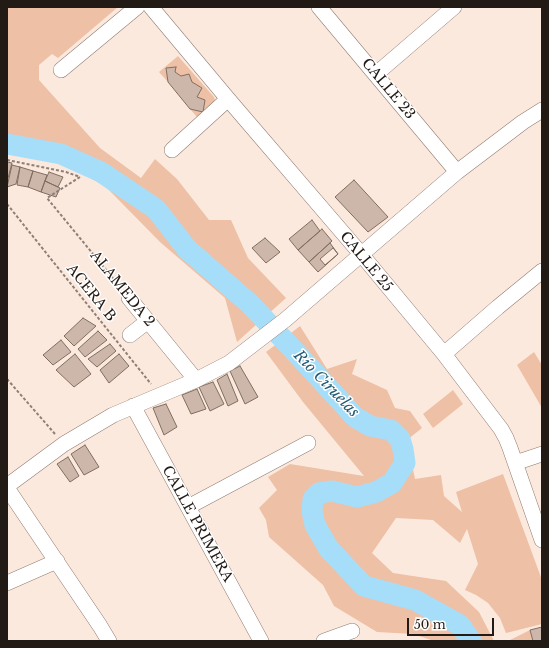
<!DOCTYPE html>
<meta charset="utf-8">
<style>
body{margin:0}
#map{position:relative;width:549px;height:648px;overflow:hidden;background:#fce9de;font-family:"Libre Baskerville",serif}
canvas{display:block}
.frame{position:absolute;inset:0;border:8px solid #221a15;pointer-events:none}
.scale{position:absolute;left:407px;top:618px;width:87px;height:18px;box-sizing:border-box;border:2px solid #221a15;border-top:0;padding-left:5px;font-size:12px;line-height:14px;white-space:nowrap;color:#221a15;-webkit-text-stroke:3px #fff;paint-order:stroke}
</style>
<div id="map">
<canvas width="549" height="648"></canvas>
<div class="frame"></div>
<div class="scale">50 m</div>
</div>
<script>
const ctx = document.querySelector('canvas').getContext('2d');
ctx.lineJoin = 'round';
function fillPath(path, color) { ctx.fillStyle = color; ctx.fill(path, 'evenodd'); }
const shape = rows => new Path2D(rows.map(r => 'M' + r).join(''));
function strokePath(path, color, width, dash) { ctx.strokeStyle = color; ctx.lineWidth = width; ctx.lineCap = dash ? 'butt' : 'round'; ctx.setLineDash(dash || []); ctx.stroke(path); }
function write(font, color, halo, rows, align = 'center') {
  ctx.font = font + ' "Libre Baskerville",serif'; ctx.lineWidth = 3; ctx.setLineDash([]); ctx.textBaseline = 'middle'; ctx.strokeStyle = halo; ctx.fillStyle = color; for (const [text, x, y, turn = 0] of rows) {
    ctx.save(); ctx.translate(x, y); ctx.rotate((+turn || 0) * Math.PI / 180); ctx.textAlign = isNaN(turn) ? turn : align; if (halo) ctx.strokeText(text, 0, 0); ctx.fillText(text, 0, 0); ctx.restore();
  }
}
fillPath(shape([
 [7,7,118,7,58,58,52,54,39,65,39,80,100,148,141,178,155,159,177,179,209,220,231,220,248,258,286,298,237,342,225,298,160,242,105,186,57,160,7,150],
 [178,56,214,97,215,100,214,102,210,107,197,117,190,109,203,112,205,100,197,97,202,88,192,82,189,74,181,76,175,72,176,67,166,68,168,82,159,72],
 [300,326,327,369,357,359,352,374,387,390,395,408,410,411,422,428,407,440,415,479,441,475,444,496,462,512,456,492,503,474,542,580,542,624,506,633,500,618,488,603,476,595,465,590,478,564,467,529,460,543,433,520,396,518,372,553,393,573,446,581,479,612,494,641,434,641,413,634,377,632,334,606,323,585,269,537,266,520,259,508,277,490,268,477,290,464,364,476,303,402,266,352],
 [534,352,542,365,542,408,517,365],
 [453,390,463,404,433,428,423,414],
 [530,630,533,641,508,641]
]), '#eec0a5');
strokePath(shape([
 [7,144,61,154,101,172,156,209,187,249,250,304,300,357,355,417,370,426,391,430,400,439,403,449,405,463,392,483,376,492,357,497,332,491,319,493,313,499,312,511,315,525,329,549,364,586,415,600,460,625,471,641]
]), '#a6defa', 21);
const building = shape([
 [176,67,175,72,181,76,189,74,192,82,202,88,197,97,205,100,203,112,190,109,168,82,166,68,176,67],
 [7,162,12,163,7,182,7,162],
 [12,165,20,167,16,184,7,187,12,165],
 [20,167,33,171,28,187,17,185,20,167],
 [33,171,47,175,41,192,28,187,33,171],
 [49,172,63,177,58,187,45,181,49,172],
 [354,180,388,217,368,232,335,197,354,180],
 [45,181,60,188,56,197,41,192,45,181],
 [312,220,320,231,298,250,289,239,312,220],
 [322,229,332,241,309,262,298,250,322,229],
 [265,238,280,252,266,263,252,248,265,238],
 [330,243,338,254,318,272,309,262,330,243],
 [333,248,338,254,325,265,320,259,333,248],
 [83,318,96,326,74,346,64,336,83,318],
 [98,331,107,340,85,357,78,349,98,331],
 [61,340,71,352,53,365,43,355,61,340],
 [110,344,116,351,97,367,88,359,110,344],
 [75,354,91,374,74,387,56,370,75,354],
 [119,354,129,366,109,383,100,370,119,354],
 [240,366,258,397,245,404,230,371,240,366],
 [227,374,238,401,228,406,217,380,227,374],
 [213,382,224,404,210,411,199,387,213,382],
 [197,389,206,409,191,414,182,395,197,389],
 [166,404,177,427,164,435,153,408,166,404],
 [85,445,99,467,84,475,71,454,85,445],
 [68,457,79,476,70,482,57,464,68,457],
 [542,627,542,641,533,641,530,630,542,627]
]);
fillPath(building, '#cdb7aa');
strokePath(building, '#816d60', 1);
const minor = shape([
 [151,7,228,99,361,254,444,354,501,429,506,438,510,448,542,540],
 [319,7,457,172],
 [61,70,137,7],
 [376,74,454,7],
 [172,150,228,99],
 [129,298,196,380],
 [130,335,148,321],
 [444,354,498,307,542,271],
 [133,406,261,641],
 [515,463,542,454],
 [7,486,64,444,113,415,196,380,229,363,285,320,457,172,523,122,542,110],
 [7,488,100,626,109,641],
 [188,507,308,443],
 [7,583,57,561],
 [324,641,352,631]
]);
strokePath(minor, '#917c70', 16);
strokePath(shape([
 [7,160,66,172,80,177],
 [80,177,47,198,121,288],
 [7,204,151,384],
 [7,379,55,434]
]), '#8e8078', 2, [3, 2]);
strokePath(minor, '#fff', 15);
write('14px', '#221a15', '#fff', [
 ["CALLE 23",388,89,50],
 ["CALLE 25",366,262,50],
 ["ALAMEDA 2",122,289,51],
 ["ACERA B",91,293,51],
 ["CALLE PRIMERA",197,524,61]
]);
write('italic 15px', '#245b74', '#fff', [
 ["Río Ciruelas",326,384,46]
]);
</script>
